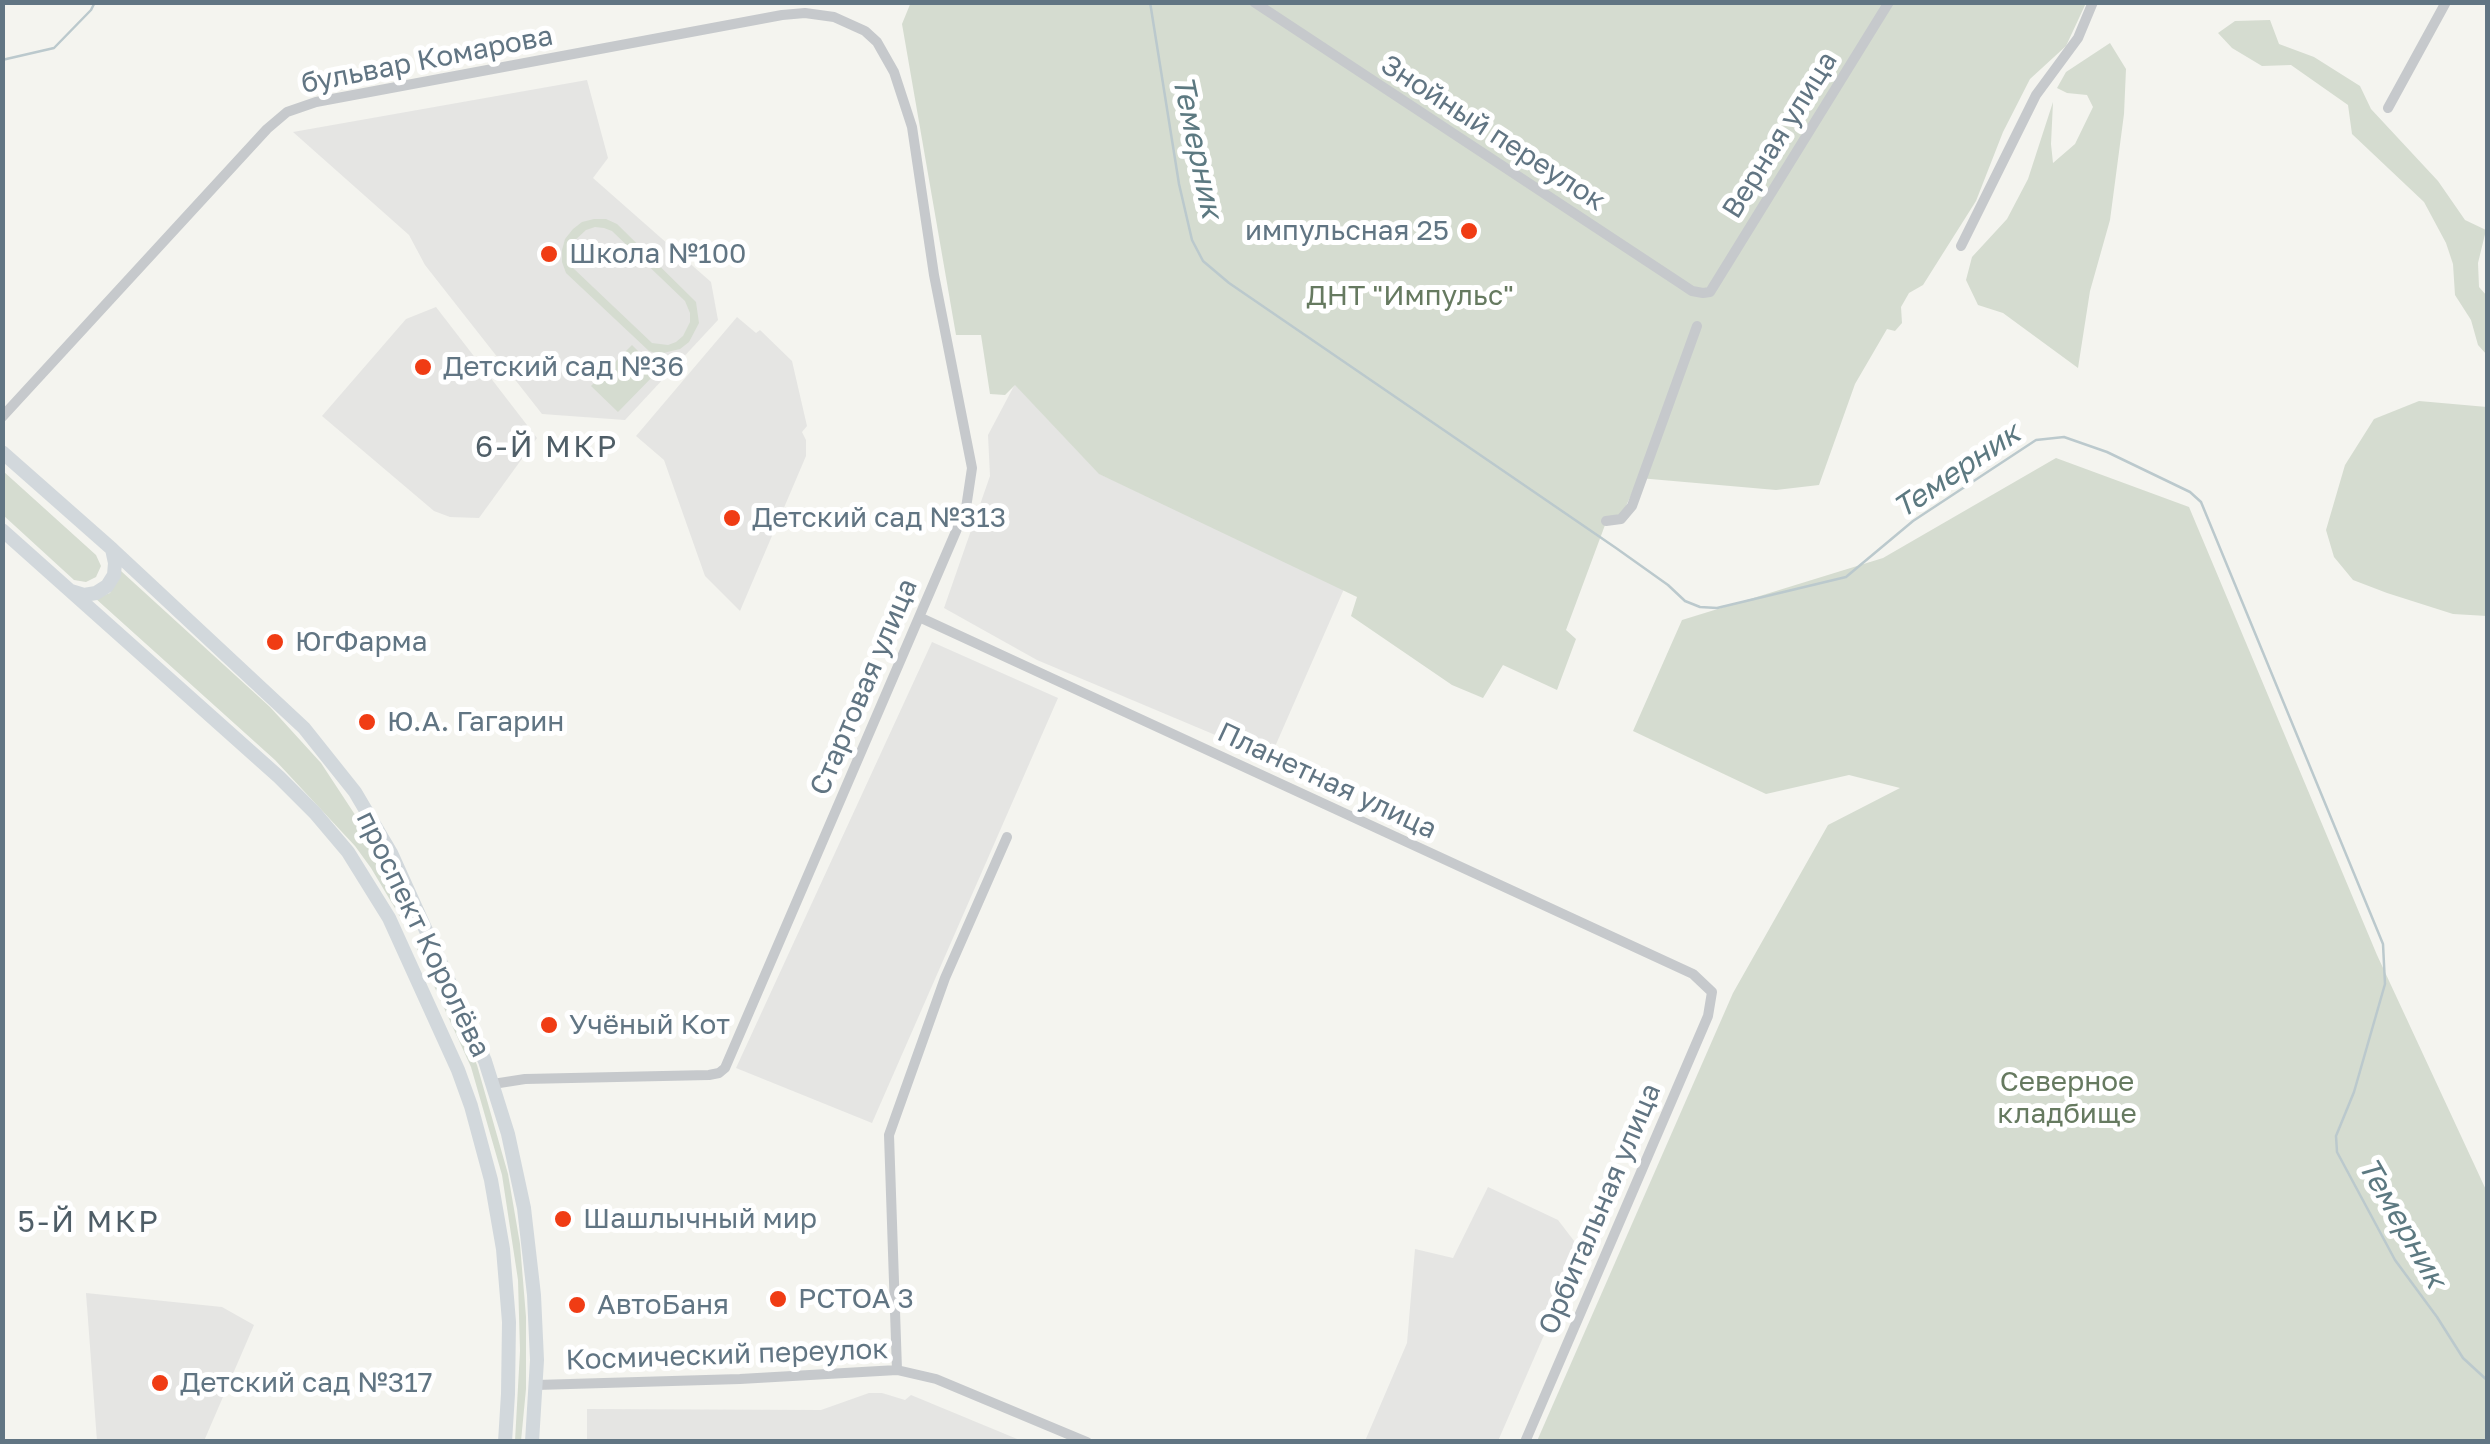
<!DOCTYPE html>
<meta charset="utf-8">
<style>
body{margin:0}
#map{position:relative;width:2490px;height:1444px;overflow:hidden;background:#f4f4ef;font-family:"Golos Text",sans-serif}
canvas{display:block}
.frame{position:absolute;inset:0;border:5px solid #617583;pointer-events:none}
</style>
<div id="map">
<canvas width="2490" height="1444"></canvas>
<div class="frame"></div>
</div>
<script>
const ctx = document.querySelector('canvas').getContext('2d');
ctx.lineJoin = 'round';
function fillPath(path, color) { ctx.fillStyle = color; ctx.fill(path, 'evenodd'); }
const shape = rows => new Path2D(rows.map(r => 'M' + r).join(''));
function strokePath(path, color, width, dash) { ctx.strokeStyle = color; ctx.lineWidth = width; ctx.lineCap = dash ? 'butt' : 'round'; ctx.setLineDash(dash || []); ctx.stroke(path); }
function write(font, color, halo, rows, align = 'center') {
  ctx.font = font + ' "Golos Text",sans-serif'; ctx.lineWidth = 10; ctx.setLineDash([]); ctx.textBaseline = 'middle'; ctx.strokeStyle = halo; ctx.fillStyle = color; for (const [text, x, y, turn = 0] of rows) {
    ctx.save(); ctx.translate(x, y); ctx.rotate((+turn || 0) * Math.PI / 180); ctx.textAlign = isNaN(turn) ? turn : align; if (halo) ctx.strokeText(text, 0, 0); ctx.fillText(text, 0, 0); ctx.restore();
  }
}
fillPath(shape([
 [587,80,608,158,593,178,711,282,718,320,625,420,542,414,425,265,409,235,293,132],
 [436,307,537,438,479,518,450,517,434,511,322,416,406,319],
 [737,317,756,333,760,330,792,361,807,426,802,432,806,440,806,456,740,611,705,576,664,460,636,436],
 [1015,384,1100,474,1344,589,1270,758,1037,660,944,608,990,476,988,435],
 [932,642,1058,698,872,1123,736,1068],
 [1488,1187,1558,1220,1581,1250,1498,1441,1365,1441,1407,1343,1415,1249,1453,1258],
 [86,1293,222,1307,254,1325,204,1441,97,1441],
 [869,1393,882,1393,905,1400,911,1395,1022,1441,587,1441,587,1409,821,1410]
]), '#e5e5e3');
fillPath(shape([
 [911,2,2086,3,2066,46,2030,79,2003,132,1976,201,1923,285,1909,293,1901,307,1902,323,1895,331,1887,329,1855,384,1819,485,1776,490,1639,478,1620,519,1605,525,1566,630,1576,639,1557,690,1503,665,1483,698,1452,685,1351,616,1357,597,1099,474,1015,385,1005,395,990,394,981,335,956,335,902,24],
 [2270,20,2279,44,2314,57,2360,86,2371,109,2438,181,2465,220,2486,230,2478,263,2479,287,2487,296,2487,355,2478,345,2471,320,2455,295,2453,264,2446,243,2424,202,2352,134,2348,105,2291,65,2262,66,2232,48,2218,33,2235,21],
 [2110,43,2126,69,2124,114,2110,220,2090,291,2078,368,2003,313,1978,305,1966,280,1972,257,2007,219,2028,179,2053,102,2051,144,2053,163,2075,144,2093,107,2087,95,2067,93,2057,88,2066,72],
 [594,219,606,219,617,224,696,302,699,323,689,342,680,349,659,354,649,351,566,273,562,262,562,250,565,239,573,229,582,222],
 [595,227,604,228,612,231,685,301,690,313,690,322,683,336,676,342,668,345,652,343,573,268,570,251,573,242,586,230],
 [632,345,658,371,618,412,591,386],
 [2419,401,2487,407,2487,616,2453,614,2387,593,2353,580,2334,557,2326,530,2345,465,2374,419],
 [2056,458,2189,507,2377,955,2487,1192,2487,1441,1537,1441,1733,993,1828,825,1900,788,1849,775,1766,794,1633,731,1682,620,1883,558],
 [3,471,96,555,101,566,96,577,86,582,74,580,3,515],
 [121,571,270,707,321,763,369,836,413,924,405,925,371,868,355,846,275,760,95,598,110,593],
 [420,940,477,1065,508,1174,520,1244,526,1317,526,1389,521,1441,515,1441,520,1351,518,1280,502,1175,471,1067,414,942]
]), '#d5dcd0');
strokePath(shape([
 [1150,2,1179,184,1192,240,1203,261,1229,283,1616,548,1668,585,1685,601,1700,607,1717,608,1846,577,1913,521,2036,440,2064,437,2107,452,2190,492,2201,502,2383,944,2385,984,2354,1092,2336,1136,2337,1152,2395,1260,2437,1317,2463,1358,2488,1381],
 [2,60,54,48,91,10,95,2]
]), '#bbc9cd', 2.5);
strokePath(shape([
 [1254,2,1680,283,1692,291,1703,293,1710,292,1889,2],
 [2388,108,2446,2],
 [1961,246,2036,95,2078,38,2093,2],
 [2,417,267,129,287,112,316,102,782,15,805,13,834,17,865,31,877,42,894,72,912,127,934,275,972,468,966,508,725,1068,719,1073,709,1075,525,1079,493,1084],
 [1606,521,1621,519,1632,506,1697,326],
 [919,617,1693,974,1712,992,1708,1016,1525,1442],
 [897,1370,889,1135,945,978,1007,837],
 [536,1385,740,1379,897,1370,936,1379,1087,1442]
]), '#c6c9cc', 10);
strokePath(shape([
 [2,452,112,549,304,728,355,792,391,853,485,1061,508,1134,524,1208,534,1295,537,1360,532,1442],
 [2,530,279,777,315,813,348,852,389,918,458,1070,471,1106,491,1180,503,1249,509,1322,508,1394,505,1442],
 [71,591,84,595,96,593,107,586,114,575,115,563,112,549]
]), '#d2d8dc', 14);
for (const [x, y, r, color] of [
 [1469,231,10,"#f03c14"],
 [549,254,10,"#f03c14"],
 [423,367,10,"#f03c14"],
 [732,518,10,"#f03c14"],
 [275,642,10,"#f03c14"],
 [367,722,10,"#f03c14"],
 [549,1025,10,"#f03c14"],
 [563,1219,10,"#f03c14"],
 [778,1299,10,"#f03c14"],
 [577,1305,10,"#f03c14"],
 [160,1383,10,"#f03c14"]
]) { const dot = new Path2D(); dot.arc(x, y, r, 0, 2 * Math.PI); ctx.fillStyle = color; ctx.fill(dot); strokePath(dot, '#fff', 4); }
write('28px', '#617583', '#fff', [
 ["бульвар Комарова",427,60,-11],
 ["Знойный переулок",1493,133,33],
 ["Верная улица",1780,135,-58],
 ["Стартовая улица",864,687,-67],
 ["Планетная улица",1327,781,25],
 ["проспект Королёва",423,934,64],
 ["Орбитальная улица",1600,1209,-67],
 ["Космический переулок",727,1355,-2]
]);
write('28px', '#617583', '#fff', [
 ["импульсная 25",1449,231,"right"],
 ["Школа №100",569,254],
 ["Детский сад №36",443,367],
 ["Детский сад №313",752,518],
 ["ЮгФарма",295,642],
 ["Ю.А. Гагарин",387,722],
 ["Учёный Кот",569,1025],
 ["Шашлычный мир",583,1219],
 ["РСТОА 3",798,1299],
 ["АвтоБаня",597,1305],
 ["Детский сад №317",180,1383]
], 'left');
write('28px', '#667a60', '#fff', [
 ["ДНТ \"Импульс\"",1410,296],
 ["Северное",2067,1082],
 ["кладбище",2067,1114]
]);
write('italic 30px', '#5c7981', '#fff', [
 ["Темерник",1197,147,78],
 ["Темерник",1957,471,-34],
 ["Темерник",2402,1223,60]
]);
ctx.letterSpacing = '2.5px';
write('30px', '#4f5e67', '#fff', [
 ["6-Й МКР",547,447],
 ["5-Й МКР",89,1222]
]);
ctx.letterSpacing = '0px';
</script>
